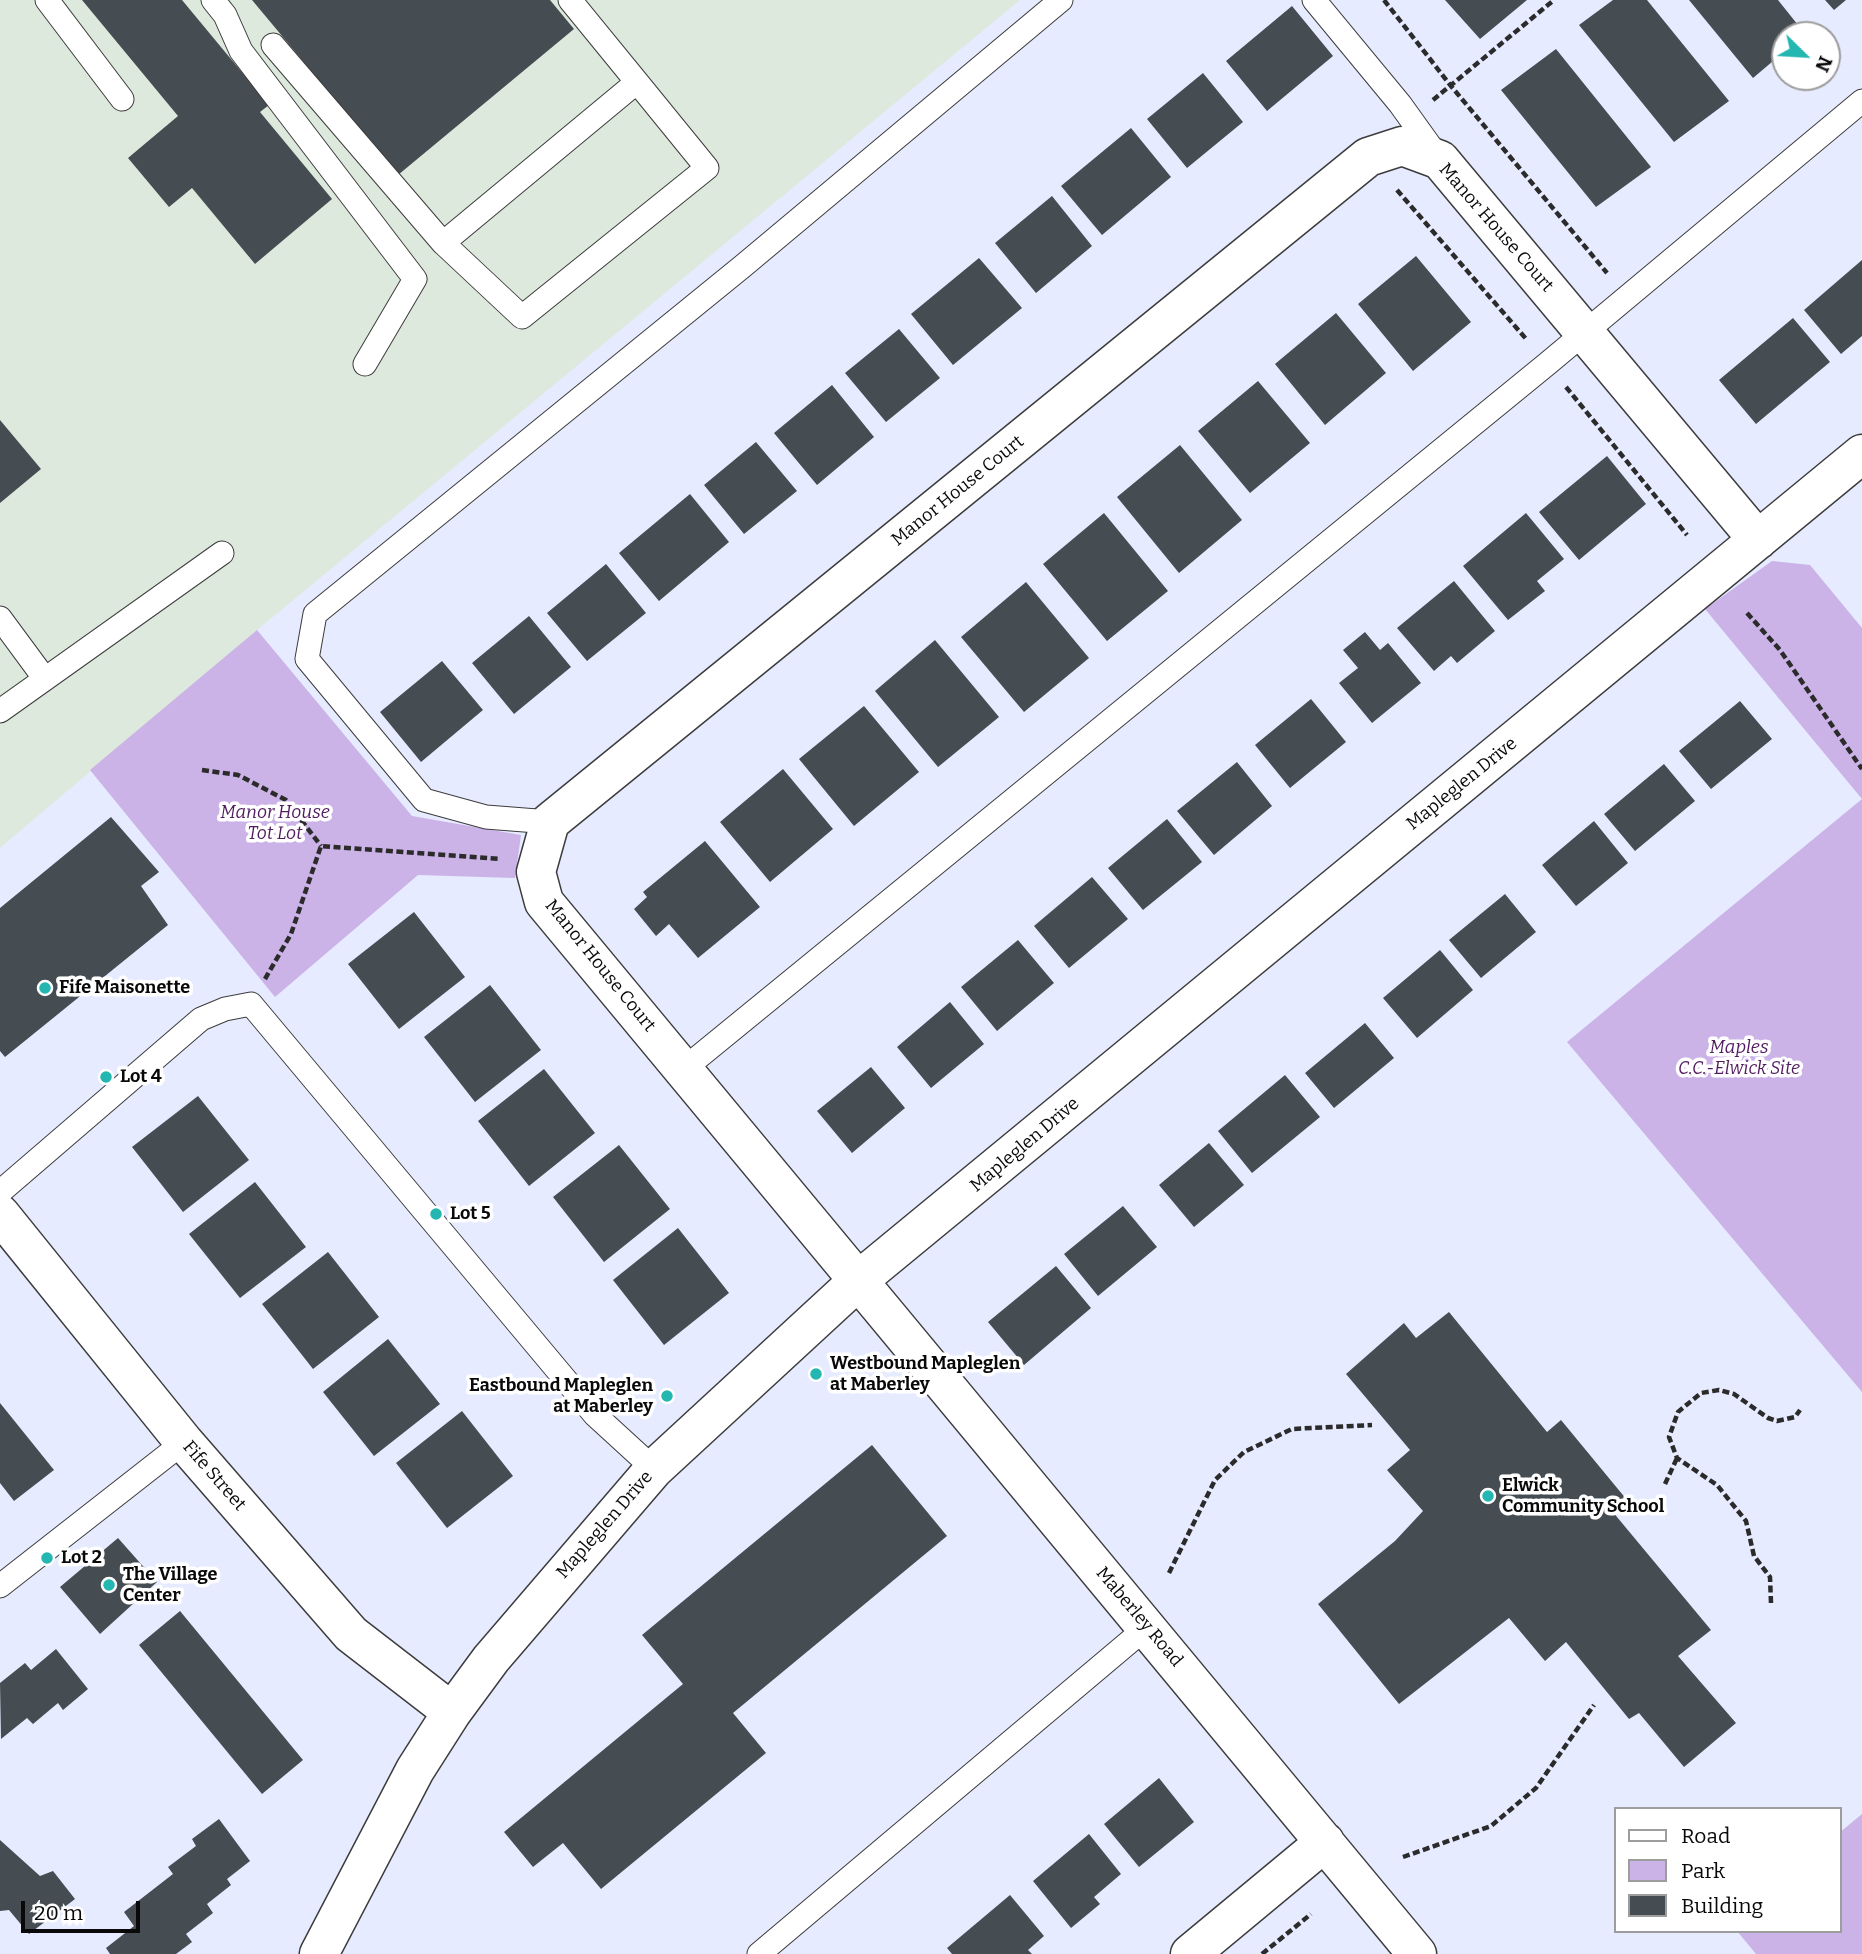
<!DOCTYPE html>
<style>
body{margin:0}
#map{position:relative;width:1862px;height:1954px;overflow:hidden;background:#e6ebff;font-family:Bitter,serif}
canvas{display:block}
.legend{position:absolute;left:1614px;top:1807px;width:228px;height:126px;box-sizing:border-box;background:#fff;border:2px solid #9d9d9d;margin:0;padding:9px 12px;list-style:none;font-size:21px;color:#090909}
.legend li{display:flex;align-items:center;gap:14px;height:35px}
.legend b{width:35px;border:2px solid #9d9d9d}
.north{position:absolute;left:1771px;top:21px;width:70px;height:70px;box-sizing:border-box;background:#fff;border:2px solid #9d9d9d;border-radius:50%;rotate:114deg;font-size:19px;font-weight:700;line-height:28px;text-align:center;color:#090909}
.north::after{content:'';display:block;margin:auto;width:24px;height:32px;background:#24b6b0;clip-path:polygon(50% 0,100% 100%,50% 72%,0 100%)}
.scale{position:absolute;left:21px;top:1901px;width:119px;height:32px;box-sizing:border-box;border:4px solid #090909;border-top:0;padding-left:9px;font-size:21px;line-height:24px;white-space:nowrap;color:#090909;-webkit-text-stroke:5px #fff;paint-order:stroke}
</style>
<div id="map">
<canvas width="1862" height="1954"></canvas>
<ul class="legend">
<li><b style="height:9px;background:#fff"></b>Road</li>
<li><b style="height:19px;background:#cbb2e7"></b>Park</li>
<li><b style="height:19px;background:#464d52"></b>Building</li>
</ul>
<div class="north">N</div>
<div class="scale">20 m</div>
</div>
<script>
const ctx = document.querySelector('canvas').getContext('2d');
ctx.lineJoin = 'round';
function fillPath(path, color) { ctx.fillStyle = color; ctx.fill(path, 'evenodd'); }
const shape = rows => new Path2D(rows.map(r => 'M' + r).join(''));
function strokePath(path, color, width, dash) { ctx.strokeStyle = color; ctx.lineWidth = width; ctx.lineCap = dash ? 'butt' : 'round'; ctx.setLineDash(dash || []); ctx.stroke(path); }
function write(font, color, halo, rows, align = 'center') {
  ctx.font = font + ' Bitter,serif'; ctx.lineWidth = 7; ctx.setLineDash([]); ctx.textBaseline = 'middle'; ctx.strokeStyle = halo; ctx.fillStyle = color; for (const [text, x, y, turn = 0] of rows) {
    ctx.save(); ctx.translate(x, y); ctx.rotate((+turn || 0) * Math.PI / 180); ctx.textAlign = isNaN(turn) ? turn : align; if (halo) ctx.strokeText(text, 0, 0); ctx.fillText(text, 0, 0); ctx.restore();
  }
}
fillPath(shape([
 [0,0,1020,0,257,630,0,848]
]), '#dee9dd');
fillPath(shape([
 [1772,561,1810,565,1862,628,1862,1392,1567,1042,1862,799,1705,609],
 [257,630,412,816,521,835,515,878,418,875,275,997,90,770],
 [1862,1814,1862,1954,1756,1954,1737,1931,1839,1931,1839,1833]
]), '#cbb2e7');
fillPath(shape([
 [82,0,182,0,269,105,260,112,332,199,255,264,192,188,169,207,128,158,178,116],
 [252,0,550,0,574,29,398,175],
 [1445,0,1527,0,1480,39],
 [1613,0,1647,0,1729,101,1674,142,1579,25],
 [1689,0,1778,0,1806,35,1785,35,1785,55,1781,58,1779,56,1753,78],
 [1825,0,1846,0,1834,10],
 [1292,6,1333,56,1267,111,1226,61],
 [1556,49,1651,167,1596,207,1501,90],
 [1203,73,1243,122,1187,168,1147,119],
 [1131,128,1171,177,1102,235,1061,186],
 [1052,196,1092,246,1036,293,995,243],
 [1416,256,1471,322,1413,371,1358,304],
 [979,258,1022,308,953,365,911,314],
 [1862,260,1862,336,1841,354,1804,310],
 [1336,313,1386,373,1325,425,1275,364],
 [1793,318,1830,362,1756,424,1719,380],
 [899,329,940,378,886,422,845,373],
 [1258,381,1310,443,1250,493,1198,431],
 [832,385,874,437,817,485,774,433],
 [0,420,41,469,0,503],
 [756,442,797,491,744,534,704,485],
 [1180,445,1242,520,1179,573,1117,497],
 [1607,456,1646,504,1579,560,1539,512],
 [690,494,729,542,659,601,619,553],
 [1104,513,1168,591,1107,641,1043,564],
 [1526,513,1564,559,1537,581,1545,591,1508,620,1463,566],
 [606,564,646,613,587,661,547,613],
 [1454,581,1495,631,1457,663,1451,656,1434,671,1397,628],
 [1026,582,1089,658,1024,712,961,637],
 [529,616,571,667,514,714,472,663],
 [1365,632,1380,650,1388,643,1421,683,1372,723,1339,683,1358,668,1343,650],
 [935,640,999,717,938,767,875,691],
 [442,661,483,710,421,762,380,712],
 [1311,699,1346,742,1290,788,1255,745],
 [1740,701,1772,739,1711,789,1679,751],
 [864,706,919,772,854,826,799,759],
 [1237,762,1272,806,1214,855,1177,811],
 [1664,764,1695,801,1635,851,1604,814],
 [783,769,833,829,770,882,720,822],
 [111,817,159,872,141,886,168,925,5,1057,0,1051,0,908],
 [1167,819,1202,862,1143,910,1108,868],
 [1594,821,1628,863,1576,906,1542,865],
 [705,841,760,907,698,958,669,924,656,936,634,909,647,897,643,892],
 [1092,877,1128,919,1069,968,1034,926],
 [1505,894,1536,932,1481,978,1449,940],
 [414,912,465,977,399,1029,348,964],
 [1018,940,1054,983,997,1031,961,987],
 [1440,950,1473,990,1417,1038,1383,998],
 [490,985,541,1050,475,1102,424,1037],
 [950,1002,984,1044,931,1088,897,1047],
 [1365,1023,1394,1058,1334,1108,1305,1073],
 [871,1067,905,1108,852,1153,817,1111],
 [544,1069,595,1133,529,1186,478,1121],
 [1285,1075,1320,1117,1252,1173,1218,1131],
 [198,1096,249,1160,183,1212,132,1147],
 [1209,1143,1244,1185,1194,1227,1159,1185],
 [619,1145,670,1209,604,1262,553,1197],
 [255,1182,306,1247,240,1298,189,1234],
 [1123,1206,1157,1247,1098,1296,1064,1254],
 [678,1228,729,1293,664,1345,613,1280],
 [328,1252,379,1317,313,1369,262,1304],
 [1056,1266,1091,1308,1024,1365,988,1322],
 [1449,1312,1547,1432,1561,1420,1627,1500,1612,1511,1711,1630,1678,1656,1736,1723,1684,1767,1639,1713,1629,1719,1566,1642,1545,1661,1509,1618,1399,1704,1318,1604,1395,1541,1423,1511,1387,1470,1410,1450,1346,1374,1404,1323,1416,1338],
 [388,1339,440,1404,374,1456,323,1392],
 [0,1403,54,1470,14,1501,0,1483],
 [462,1411,513,1476,447,1528,396,1463],
 [872,1445,947,1536,733,1713,766,1753,601,1889,563,1843,533,1867,504,1832,683,1684,642,1635],
 [118,1538,157,1582,100,1634,60,1587],
 [180,1611,303,1760,262,1794,139,1645],
 [56,1649,88,1689,63,1710,58,1703,33,1724,27,1718,1,1739,0,1683,25,1663,31,1670],
 [1159,1778,1194,1822,1139,1867,1104,1824],
 [219,1819,250,1861,227,1879,231,1885,207,1904,213,1913,186,1934,192,1942,176,1954,110,1954,106,1948,134,1926,124,1912,173,1874,168,1867,196,1846,192,1839],
 [1089,1834,1121,1874,1094,1897,1100,1904,1071,1928,1033,1881],
 [0,1840,40,1876,53,1871,75,1899,29,1934,9,1910,0,1911],
 [1010,1895,1044,1936,1028,1950,1032,1954,952,1954,947,1948]
]), '#464d52');
const service = shape([
 [47,0,122,99],
 [213,0,225,15,241,51,415,279,365,364],
 [570,0,637,82],
 [1314,0,1400,104,1438,157],
 [273,45,443,243,637,82,707,168,522,317,443,243],
 [0,618,45,679],
 [0,711,222,553],
 [550,822,486,817,424,800,307,659,315,614,743,266,1061,0],
 [685,1068,1547,364,1862,101],
 [0,1192,201,1019,225,1009,251,1004,595,1415,654,1469],
 [0,1586,184,1442],
 [759,1954,1147,1627]
]);
const minor = shape([
 [0,1214,184,1442,351,1634,452,1712],
 [319,1954,415,1770,452,1712,491,1659,654,1469,860,1279,1862,454],
 [1190,1954,1325,1842],
 [1417,1954,544,902,536,872,550,822,1368,157,1402,146,1440,160,1758,540]
]);
strokePath(service, '#3c3c3c', 25);
strokePath(minor, '#3c3c3c', 41);
strokePath(shape([
 [1384,0,1451,86,1607,273],
 [1433,100,1554,0],
 [1397,190,1527,340],
 [1566,387,1687,535],
 [1747,613,1780,650,1862,769],
 [202,770,238,775,286,800,321,846],
 [265,979,291,934,321,846,500,859],
 [1665,1484,1677,1458],
 [1169,1573,1215,1480,1244,1452,1292,1429,1372,1425],
 [1771,1603,1770,1577,1754,1556,1746,1521,1717,1485,1677,1458,1669,1437,1678,1412,1701,1393,1719,1390,1734,1394,1768,1418,1777,1421,1795,1417,1800,1410],
 [1403,1857,1491,1826,1536,1788,1594,1705],
 [1262,1954,1311,1914]
]), '#2b2b2b', 4.5, [7, 3.5]);
strokePath(service, '#fff', 23);
strokePath(minor, '#fff', 38);
for (const [x, y, r, color] of [
 [45,988,7,"#24b6b0"],
 [106,1077,7,"#24b6b0"],
 [436,1214,7,"#24b6b0"],
 [816,1374,7,"#24b6b0"],
 [667,1396,7,"#24b6b0"],
 [1488,1496,7,"#24b6b0"],
 [47,1558,7,"#24b6b0"],
 [109,1585,7,"#24b6b0"]
]) { const dot = new Path2D(); dot.arc(x, y, r, 0, 2 * Math.PI); ctx.fillStyle = color; ctx.fill(dot); strokePath(dot, '#fff', 2.5); }
write('18px', '#090909', '#fff', [
 ["Manor House Court",1496,228,49],
 ["Manor House Court",958,491,-39],
 ["Mapleglen Drive",1462,784,-39],
 ["Manor House Court",600,966,51],
 ["Mapleglen Drive",1025,1145,-40],
 ["Fife Street",214,1476,49],
 ["Mapleglen Drive",605,1525,-49],
 ["Maberley Road",1139,1617,50]
]);
write('italic 18px', '#511c5f', '#fff', [
 ["Manor House",275,813],
 ["Tot Lot",275,834],
 ["Maples",1739,1048],
 ["C.C.-Elwick Site",1739,1069]
]);
write('bold 18px', '#090909', '#fff', [
 ["Fife Maisonette",59,988],
 ["Lot 4",120,1077],
 ["Lot 5",450,1214],
 ["Westbound Mapleglen",830,1364],
 ["at Maberley",830,1385],
 ["Eastbound Mapleglen",653,1386,"right"],
 ["at Maberley",653,1407,"right"],
 ["Elwick",1502,1486],
 ["Community School",1502,1507],
 ["Lot 2",61,1558],
 ["The Village",123,1575],
 ["Center",123,1596]
], 'left');
</script>
